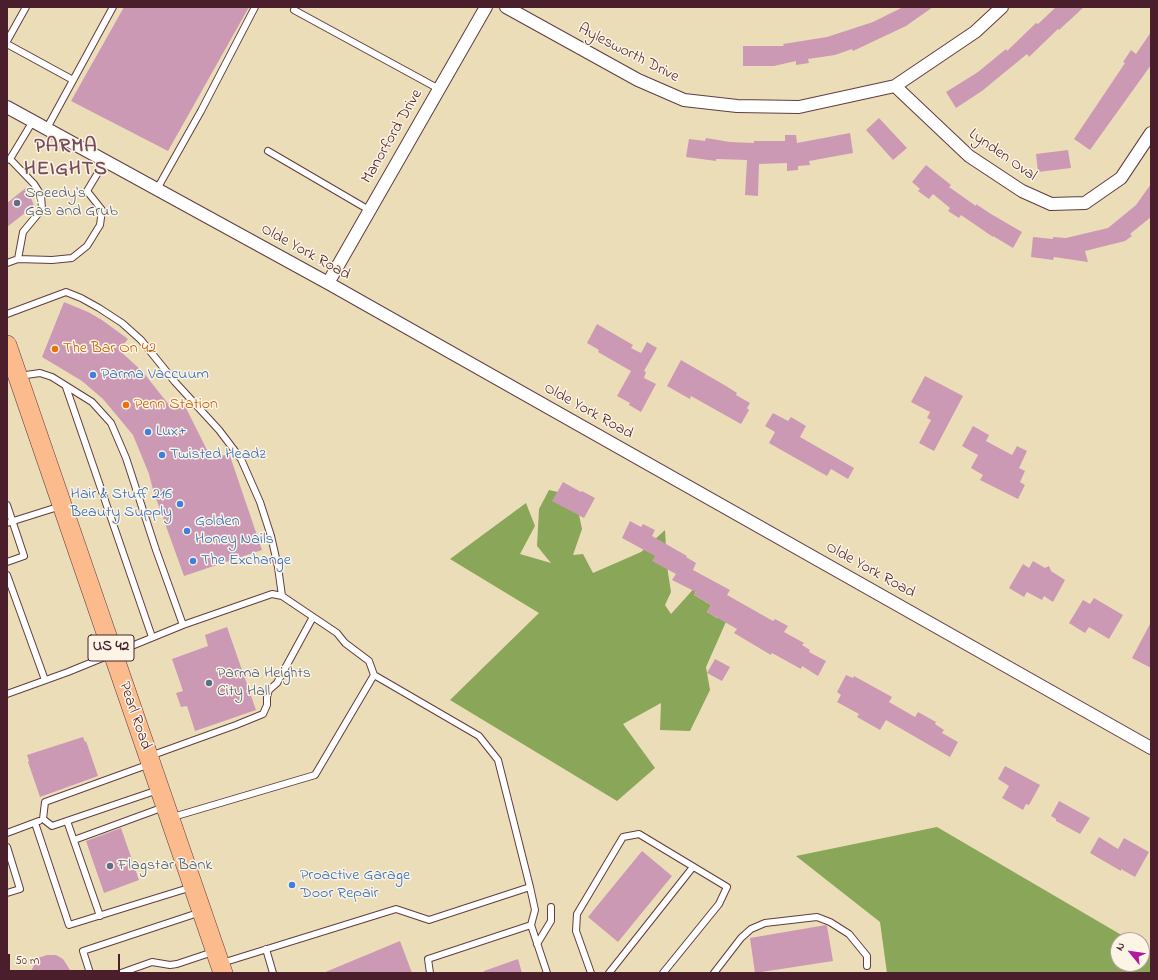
<!DOCTYPE html>
<style>
body{margin:0}
#map{position:relative;width:1158px;height:980px;overflow:hidden;background:#ecddb9;font-family:"Indie Flower",sans-serif}
canvas{display:block}
.frame{position:absolute;inset:0;border:8px solid #4a1f2b;pointer-events:none}
.north{position:absolute;left:1110px;top:932px;width:40px;height:40px;box-sizing:border-box;background:#fcf5e5;border:1px solid #b59f9b;border-radius:50%;rotate:299deg;font-size:11px;font-weight:700;line-height:16px;text-align:center;color:#4a1f2b}
.north::after{content:'';display:block;margin:auto;width:14px;height:18px;background:#b5179e;clip-path:polygon(50% 0,100% 100%,50% 72%,0 100%)}
.scale{position:absolute;left:8px;top:954px;width:112px;height:18px;box-sizing:border-box;border:2px solid #4a1f2b;border-top:0;padding-left:5px;font-size:12px;line-height:14px;white-space:nowrap;color:#4a1f2b;-webkit-text-stroke:3px #fcf5e5;paint-order:stroke}
</style>
<div id="map">
<canvas width="1158" height="980"></canvas>
<div class="frame"></div>
<div class="north">N</div>
<div class="scale">50 m</div>
</div>
<script>
const ctx = document.querySelector('canvas').getContext('2d');
ctx.lineJoin = 'round';
function fillPath(path, color) { ctx.fillStyle = color; ctx.fill(path, 'evenodd'); }
const shape = rows => new Path2D(rows.map(r => 'M' + r).join(''));
function strokePath(path, color, width, dash) { ctx.strokeStyle = color; ctx.lineWidth = width; ctx.lineCap = dash ? 'butt' : 'round'; ctx.setLineDash(dash || []); ctx.stroke(path); }
function write(font, color, halo, rows, align = 'center') {
  ctx.font = font + ' "Indie Flower",sans-serif'; ctx.lineWidth = 3; ctx.setLineDash([]); ctx.textBaseline = 'middle'; ctx.strokeStyle = halo; ctx.fillStyle = color; for (const [text, x, y, turn = 0] of rows) {
    ctx.save(); ctx.translate(x, y); ctx.rotate((+turn || 0) * Math.PI / 180); ctx.textAlign = isNaN(turn) ? turn : align; if (halo) ctx.strokeText(text, 0, 0); ctx.fillText(text, 0, 0); ctx.restore();
  }
}
fillPath(shape([
 [549,490,575,496,582,529,573,555,583,554,593,573,641,552,665,530,667,566,671,592,665,605,671,614,698,584,700,585,694,595,711,605,707,612,717,618,729,615,706,667,710,690,690,731,660,730,661,703,623,724,655,768,617,801,450,700,539,613,450,559,526,503,535,526,520,554,551,563,537,546,539,509],
 [937,827,1130,940,1118,940,1118,964,1142,964,1142,947,1151,952,1151,973,887,973,880,922,796,856]
]), '#8aa658');
fillPath(shape([
 [124,7,249,7,168,151,71,101],
 [903,7,933,7,906,26,853,51,852,49,835,55,808,59,809,63,796,65,796,61,774,66,743,66,743,46,784,46,783,44,827,37,873,22],
 [1056,7,1084,7,1059,30,1058,29,1029,57,1027,54,982,91,956,108,946,92,978,72,1006,49,1007,51,1036,23,1038,24],
 [1151,32,1151,65,1090,150,1074,139,1125,63,1123,62,1131,50,1136,54],
 [879,118,907,148,893,160,866,130],
 [850,133,853,153,809,161,810,165,798,166,798,170,787,171,787,163,759,164,758,196,745,195,747,160,716,159,716,161,686,157,689,139,705,141,706,138,730,142,754,143,754,141,785,141,785,135,796,135,797,143],
 [1068,150,1071,168,1038,172,1036,154],
 [926,165,951,185,949,187,976,206,976,204,991,214,1022,232,1013,248,993,236,993,237,961,215,959,218,948,211,950,208,933,194,929,199,918,191,920,189,912,182],
 [1151,184,1151,217,1130,234,1132,236,1125,241,1085,251,1088,262,1054,257,1053,260,1031,257,1033,237,1053,239,1053,237,1066,238,1108,228,1136,205],
 [27,187,34,206,7,227,7,203],
 [64,302,88,312,102,320,128,339,119,350,143,372,173,410,184,404,212,460,229,453,262,550,184,576,153,490,149,474,133,435,103,399,82,381,42,357],
 [597,324,633,345,631,348,641,353,647,342,657,348,644,371,646,372,644,378,656,384,641,412,629,405,630,403,617,396,631,371,598,352,599,350,587,343],
 [681,360,726,386,737,393,736,395,750,403,747,408,749,410,741,424,691,396,690,399,667,386],
 [925,376,963,396,934,451,919,443,931,420,927,418,930,412,911,402],
 [773,413,788,421,791,417,806,426,800,437,854,468,848,479,831,469,827,476,769,443,775,432,765,426],
 [973,426,989,435,986,441,1012,455,1017,446,1027,451,1019,468,1025,471,1020,482,1025,485,1018,499,980,480,983,475,971,468,978,455,962,446],
 [563,482,581,492,582,491,595,498,584,518,552,501],
 [630,521,641,527,643,524,655,530,652,536,687,556,686,557,696,563,693,570,730,590,727,595,773,621,775,619,788,626,784,632,804,643,802,645,810,650,809,652,826,661,818,676,802,666,801,669,772,653,771,655,734,633,737,629,707,612,711,605,694,595,696,592,672,580,676,574,652,561,655,556,622,538],
 [1033,561,1045,568,1049,566,1051,571,1065,580,1053,602,1044,596,1042,600,1027,592,1024,597,1009,588,1023,564,1029,568],
 [1094,598,1123,615,1109,639,1089,627,1085,633,1069,623,1083,600,1090,604],
 [1151,622,1151,668,1132,658],
 [227,627,256,710,195,731,187,706,181,707,176,693,183,691,172,659,208,646,205,635],
 [715,659,730,667,722,681,707,673],
 [846,675,853,678,854,676,892,697,889,702,915,717,918,712,936,722,935,724,944,730,942,733,958,742,950,757,886,720,880,730,857,717,859,714,837,702,841,695,837,692],
 [83,737,85,742,86,741,98,776,40,797,28,762,29,761,27,755],
 [1005,766,1040,785,1029,805,1026,804,1023,810,1002,798,1009,786,998,779],
 [1059,801,1090,818,1080,834,1056,821,1056,819,1051,816],
 [121,828,139,880,104,893,86,841],
 [1099,837,1118,849,1124,838,1149,852,1135,877,1121,869,1121,871,1090,853],
 [642,851,672,876,618,942,588,917],
 [826,925,827,926,833,961,755,973,750,938],
 [400,941,412,973,323,973],
 [47,955,56,955,63,959,72,973,30,973,38,958],
 [518,959,522,973,484,973,484,971]
]), '#cc99b5');
const lane = shape([
 [294,10,439,89],
 [7,41,26,7],
 [7,44,73,80],
 [47,128,113,7],
 [268,151,369,210],
 [10,159,34,184,41,195,42,209,23,232,18,259],
 [7,160,10,159,33,121],
 [157,189,201,111,255,7],
 [7,263,18,259,52,260,72,258,87,246,100,225,102,210,87,191,105,161],
 [7,314,66,292,81,298,99,308,122,323,141,340,175,382,219,430,241,459,260,502,271,536,278,567,282,596],
 [19,376,40,373,52,377,92,402,111,423,126,458,156,550,183,625],
 [66,387,152,637],
 [7,505,24,556,7,562],
 [7,523,61,506],
 [7,575,45,680],
 [7,694,68,672,183,625,272,594,282,596,337,633,345,643,369,661,374,675],
 [150,756,236,725,263,714,267,705,267,697,269,690,277,683,313,617],
 [173,817,315,775,374,675,479,736,498,760,530,887,429,920,396,909,222,963],
 [43,819,45,802,150,764],
 [43,819,52,826,158,790],
 [67,821,100,916],
 [35,823,69,925,192,887],
 [7,833,39,821],
 [74,840,164,807],
 [7,847,20,889,7,893],
 [530,887,535,910,531,925],
 [537,944,551,921,551,907],
 [266,949,273,973],
 [90,973,83,951,201,912],
 [121,973,152,962,170,965,177,964,213,952],
 [430,973,428,959,531,925,547,973],
 [591,973,576,931,577,914,623,837,639,834,727,887,719,904,663,973],
 [609,973,693,867],
 [714,973,741,938,751,929,765,923,817,917,830,922,849,934,867,956,867,966]
]);
const street = shape([
 [506,7,638,80,684,100,737,106,799,107,895,86,975,32,1002,7],
 [895,86,969,156,1022,191,1051,204,1085,203,1121,178,1151,133],
 [7,107,328,283,1151,748],
 [328,283,486,7]
]);
const primary = shape([
 [7,345,223,973]
]);
strokePath(lane, '#623c40', 8);
strokePath(street, '#623c40', 14);
strokePath(primary, '#623c40', 20);
strokePath(lane, '#fff', 6);
strokePath(street, '#fff', 12);
strokePath(primary, '#fbbb8c', 19);
for (const [x, y, r, color] of [
 [17,203,4,"#5c6f8a"],
 [55,349,4,"#e8710a"],
 [93,375,4,"#3f7fe0"],
 [126,405,4,"#e8710a"],
 [148,432,4,"#3f7fe0"],
 [162,455,4,"#3f7fe0"],
 [180,504,4,"#3f7fe0"],
 [187,531,4,"#3f7fe0"],
 [193,561,4,"#3f7fe0"],
 [209,683,4,"#5c6f8a"],
 [110,866,4,"#5c6f8a"],
 [292,885,4,"#3f7fe0"]
]) { const dot = new Path2D(); dot.arc(x, y, r, 0, 2 * Math.PI); ctx.fillStyle = color; ctx.fill(dot); strokePath(dot, '#fcf5e5', 1.5); }
for (const [x, y, w] of [
 [111,648,46]
]) { const box = new Path2D(); box.roundRect(x - w / 2, y - 13, w, 26, 3); ctx.fillStyle = '#fcf5e5'; ctx.fill(box); strokePath(box, '#4a1f2b', 1); }
write('bold 15px', '#4a1f2b', null, [
 ["US 42",111,648]
]);
write('16px', '#4a1f2b', '#fcf5e5', [
 ["Aylesworth Drive",628,54,27],
 ["Manorford Drive",393,137,-60],
 ["Lynden Oval",1002,156,35],
 ["Olde York Road",305,253,29],
 ["Olde York Road",588,412,29],
 ["Olde York Road",870,571,29],
 ["Pearl Road",134,716,71]
]);
write('16px', '#4e5e75', '#fcf5e5', [
 ["Speedy's",25,194],
 ["Gas and Grub",25,212],
 ["Parma Heights",217,674],
 ["City Hall",217,692],
 ["Flagstar Bank",118,866]
], 'left');
write('16px', '#c56008', '#fcf5e5', [
 ["The Bar On 42",63,349],
 ["Penn Station",134,405]
], 'left');
write('16px', '#366cbe', '#fcf5e5', [
 ["Parma Vaccuum",101,375],
 ["Lux+",156,432],
 ["Twisted Headz",170,455],
 ["Hair & Stuff 216",172,495,"right"],
 ["Beauty Supply",172,513,"right"],
 ["Golden",195,522],
 ["Honey Nails",195,540],
 ["The Exchange",201,561],
 ["Proactive Garage",300,876],
 ["Door Repair",300,894]
], 'left');
ctx.letterSpacing = '1px';
write('bold 20px', '#784a5b', '#fcf5e5', [
 ["PARMA",66,148],
 ["HEIGHTS",66,171]
]);
ctx.letterSpacing = '0px';
</script>
